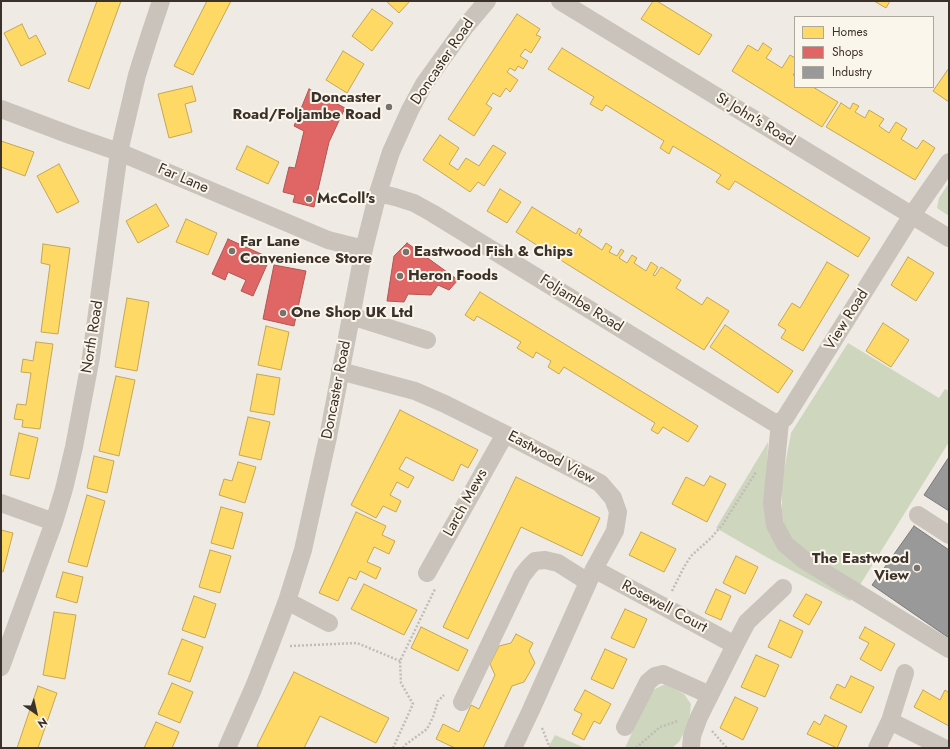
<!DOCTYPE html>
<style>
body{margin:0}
#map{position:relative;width:950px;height:749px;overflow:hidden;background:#efebe4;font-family:Jost,sans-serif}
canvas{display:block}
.frame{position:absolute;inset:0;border:2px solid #3a312a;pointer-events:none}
.legend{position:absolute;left:794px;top:16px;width:140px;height:72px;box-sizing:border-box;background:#fbf6ec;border:1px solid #aea79e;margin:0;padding:5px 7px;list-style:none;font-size:12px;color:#3a312a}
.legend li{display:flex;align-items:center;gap:8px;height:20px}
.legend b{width:20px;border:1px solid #aea79e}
.north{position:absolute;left:16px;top:693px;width:40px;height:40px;-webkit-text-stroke:3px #fbf6ec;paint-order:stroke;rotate:146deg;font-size:11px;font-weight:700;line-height:16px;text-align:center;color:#3a312a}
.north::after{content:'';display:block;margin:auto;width:14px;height:18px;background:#3a312a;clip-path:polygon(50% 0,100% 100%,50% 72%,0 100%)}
</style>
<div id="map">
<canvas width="950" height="749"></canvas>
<div class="frame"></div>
<ul class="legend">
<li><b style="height:11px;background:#ffd966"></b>Homes</li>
<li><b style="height:11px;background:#e06666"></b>Shops</li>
<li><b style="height:11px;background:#999"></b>Industry</li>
</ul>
<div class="north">N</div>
</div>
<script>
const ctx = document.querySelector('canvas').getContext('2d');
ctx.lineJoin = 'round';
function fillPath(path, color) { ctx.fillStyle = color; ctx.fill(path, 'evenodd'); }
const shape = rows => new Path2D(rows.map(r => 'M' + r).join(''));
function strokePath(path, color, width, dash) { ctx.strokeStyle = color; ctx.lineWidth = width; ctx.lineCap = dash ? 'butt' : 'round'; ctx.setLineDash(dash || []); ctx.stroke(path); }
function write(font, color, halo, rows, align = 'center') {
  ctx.font = font + ' Jost,sans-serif'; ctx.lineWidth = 4; ctx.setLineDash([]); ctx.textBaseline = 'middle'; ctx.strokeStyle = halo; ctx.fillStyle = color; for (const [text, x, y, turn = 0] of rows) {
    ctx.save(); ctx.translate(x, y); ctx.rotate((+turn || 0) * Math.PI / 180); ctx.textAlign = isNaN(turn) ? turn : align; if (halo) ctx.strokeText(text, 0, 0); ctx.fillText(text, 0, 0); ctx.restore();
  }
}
fillPath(shape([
 [949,183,949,216,937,208,939,198],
 [848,343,939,398,945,389,949,391,949,442,850,601,768,558,716,528,768,442,766,504,785,529,782,511,782,481,791,433],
 [665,684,684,694,691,704,689,723,679,742,672,748,625,748,651,691],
 [555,735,585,748,548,748]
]), '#ced6be');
const homes = shape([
 [97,1,121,1,89,89,68,81,97,1],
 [207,1,231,1,193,75,174,66,207,1],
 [386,1,410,1,399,13,386,1],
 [653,1,657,1,712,35,699,55,641,19,653,1],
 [874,1,890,1,886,8,874,1],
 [372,9,393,23,372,51,352,36,372,9],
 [517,14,540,29,536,35,541,37,531,53,525,49,520,56,528,61,523,69,518,66,515,71,510,68,507,72,518,80,510,92,506,88,500,97,493,93,486,104,492,108,474,136,448,119,517,14],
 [22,24,29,39,36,35,46,54,21,66,4,33,22,24],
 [763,43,772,49,766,58,782,68,790,55,795,58,795,72,793,75,795,76,795,87,813,87,838,102,822,127,732,71,748,45,758,51,763,43],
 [562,48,870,238,858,257,735,181,729,190,716,182,721,175,673,146,669,154,660,148,664,141,606,105,602,111,590,104,594,97,548,69,562,48],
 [343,51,364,64,347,93,326,80,343,51],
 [949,68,949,102,933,91,949,68],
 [192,86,196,101,185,104,192,132,169,138,158,94,192,86],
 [841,103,850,109,853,103,859,106,855,112,865,118,869,110,884,119,879,126,889,133,896,122,907,129,901,139,917,149,923,140,935,148,915,180,826,127,841,103],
 [440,135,459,148,449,164,458,170,466,158,479,166,493,145,506,153,484,186,478,182,470,192,423,160,440,135],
 [1,141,34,152,25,176,1,167,1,141],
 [247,146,279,162,268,184,236,169,247,146],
 [59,164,79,202,57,213,37,176,59,164],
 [500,189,521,202,507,223,487,211,500,189],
 [156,204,169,226,138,243,126,221,156,204],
 [532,207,576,234,579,228,582,230,579,235,602,250,606,243,612,247,609,252,617,256,621,249,624,251,619,258,627,263,632,255,637,258,634,263,646,271,651,262,658,267,653,275,655,276,661,267,681,280,676,288,702,305,707,297,729,311,704,350,516,232,532,207],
 [186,219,217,233,208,255,176,242,186,219],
 [43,244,70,248,58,334,41,332,50,265,41,263,43,244],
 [908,257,934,273,916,301,891,285,908,257],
 [827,262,849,275,803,351,781,338,786,330,778,325,792,303,800,308,827,262],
 [480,292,698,426,688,442,663,427,658,434,651,430,655,423,564,367,559,374,548,367,551,361,536,352,533,358,517,348,521,342,477,316,474,321,465,315,480,292],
 [127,298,149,302,137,371,115,367,127,298],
 [883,323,909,340,891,367,866,351,883,323],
 [725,325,793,371,778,393,710,347,725,325],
 [266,326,289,332,281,370,258,365,266,326],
 [36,342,53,344,40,429,22,427,23,420,14,419,17,404,26,405,31,373,21,372,23,359,33,361,36,342],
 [257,374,280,378,274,415,250,411,257,374],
 [116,376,135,380,119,456,99,451,116,376],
 [400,410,478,450,468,468,461,464,453,481,406,457,399,469,414,477,408,488,397,482,390,495,401,501,396,512,383,506,376,518,351,505,400,410],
 [248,417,270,422,261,460,239,455,248,417],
 [19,433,38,438,29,479,10,475,19,433],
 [94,456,114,461,107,493,87,488,94,456],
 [238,462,256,467,245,503,219,495,224,479,232,481,238,462],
 [710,476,726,484,707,522,672,504,686,477,704,486,710,476],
 [516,477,600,518,582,556,521,527,468,639,443,627,516,477],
 [87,495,105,501,87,567,68,562,87,495],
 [221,507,243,513,233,549,211,543,221,507],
 [356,512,386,526,382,535,395,541,389,554,374,547,367,562,381,568,376,579,360,571,356,580,349,577,338,601,319,593,356,512],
 [1,530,13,533,3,572,1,571,1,530],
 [641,532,676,549,664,572,629,555,641,532],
 [210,550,231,556,220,593,199,587,210,550],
 [736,556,758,567,745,594,723,583,736,556],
 [63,572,83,577,77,603,56,597,63,572],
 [364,584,417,610,404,635,351,609,364,584],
 [716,589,731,596,721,620,705,613,716,589],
 [806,594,822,602,809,625,793,616,806,594],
 [194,596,216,604,205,638,182,630,194,596],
 [625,609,647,619,634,648,611,638,625,609],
 [54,612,76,615,65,679,43,675,54,612],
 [780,620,803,631,791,658,768,647,780,620],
 [421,627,468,650,458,671,411,648,421,627],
 [865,627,895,644,881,671,860,659,869,643,859,638,865,627],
 [516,634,533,643,529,651,535,663,524,682,512,686,483,748,455,748,436,739,443,724,459,732,471,705,479,709,495,675,490,664,499,646,511,643,516,634],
 [182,639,203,647,190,682,168,674,182,639],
 [605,649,627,659,613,689,591,679,605,649],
 [756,655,779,665,765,697,741,687,756,655],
 [294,672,389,718,376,743,320,716,304,748,260,748,257,746,294,672],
 [851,676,874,687,861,713,830,698,837,684,845,688,851,676],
 [172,683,193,692,180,723,158,714,172,683],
 [38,686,57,693,38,748,17,748,38,686],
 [585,690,611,704,600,724,594,721,584,740,572,734,582,714,574,710,585,690],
 [923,690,940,700,945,690,949,693,949,726,914,707,923,690],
 [735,697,758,708,743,740,720,728,735,697],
 [825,715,847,726,837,748,807,734,814,721,820,725,825,715],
 [156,722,179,732,172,748,144,748,156,722]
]);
fillPath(homes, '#ffd966');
strokePath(homes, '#c4a754', 1);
const shops = shape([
 [309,89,345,108,329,142,314,207,293,202,295,195,283,192,289,167,295,168,304,131,294,126,309,89],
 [228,239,270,258,253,296,241,291,246,280,228,272,225,280,212,274,228,239],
 [407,243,458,280,449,290,438,285,431,295,408,294,404,302,387,301,394,256,407,243],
 [274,265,306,271,294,326,263,319,274,265]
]);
fillPath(shops, '#e06666');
strokePath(shops, '#ae5654', 1);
const industry = shape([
 [949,457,949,511,924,495,949,457],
 [914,526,949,550,949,638,872,585,914,526]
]);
fillPath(industry, '#999');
strokePath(industry, '#7c7a78', 1);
strokePath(shape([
 [672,591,684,567,691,556,711,538,723,524,756,472],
 [290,646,357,643,400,661],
 [542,728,550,748],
 [712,731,727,748],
 [393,748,413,704,401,683,400,661,435,589],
 [403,748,405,745,427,729,433,717,438,701,444,695],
 [636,748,660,727,678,721]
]), '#c1bcb5', 2.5, [2, 2]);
strokePath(shape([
 [560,1,949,238],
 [1,109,70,135,119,152,328,240,364,249],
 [378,193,395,197,414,203,432,213,773,422,780,422],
 [351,316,427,340],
 [340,371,415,391,445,404,505,434,600,483,613,498,618,512,615,531,594,569,531,710,513,748],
 [780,422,772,503,775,525,785,544,804,560,949,649],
 [780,422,785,418,912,215,949,162],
 [1,503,54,522],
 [918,515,949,535],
 [594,569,735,645],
 [427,573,505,434],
 [287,601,329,623],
 [1,667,54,522,64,489,74,447,91,357,119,152,137,75,150,34,161,1],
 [462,702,522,576,529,567,535,561,545,560,558,563,588,582],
 [890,721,944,748],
 [625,727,648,682,655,676,663,674,710,695],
 [227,748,253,689,270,646,287,601,303,550,328,437,364,249,378,193,391,152,410,110,424,84,465,27,487,1],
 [691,748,692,736,699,717,735,645,747,622,783,588],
 [877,748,890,721,905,673]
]), '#c9c3bc', 18);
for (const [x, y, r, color] of [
 [389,107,4,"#79726b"],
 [309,199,4,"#79726b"],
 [232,251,4,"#79726b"],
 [406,252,4,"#79726b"],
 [400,276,4,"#79726b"],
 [283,313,4,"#79726b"],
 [917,568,4,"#79726b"]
]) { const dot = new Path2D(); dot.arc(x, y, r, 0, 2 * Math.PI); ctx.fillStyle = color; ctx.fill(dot); strokePath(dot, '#fbf6ec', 1.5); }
write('15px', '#3a312a', '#fbf6ec', [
 ["Doncaster Road",443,62,-56],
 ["St John's Road",755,120,31],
 ["Far Lane",183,179,23],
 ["Foljambe Road",581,304,32],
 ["View Road",847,320,-58],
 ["North Road",93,337,-81],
 ["Doncaster Road",337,390,-79],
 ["Eastwood View",551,458,28],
 ["Larch Mews",466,503,-61],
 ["Rosewell Court",664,607,28]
]);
write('bold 15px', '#3a312a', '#fbf6ec', [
 ["Doncaster",381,98,"right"],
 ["Road/Foljambe Road",381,115,"right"],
 ["McColl's",317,199],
 ["Far Lane",240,242],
 ["Convenience Store",240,259],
 ["Eastwood Fish & Chips",414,252],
 ["Heron Foods",408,276],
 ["One Shop UK Ltd",291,313],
 ["The Eastwood",909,559,"right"],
 ["View",909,576,"right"]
], 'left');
</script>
